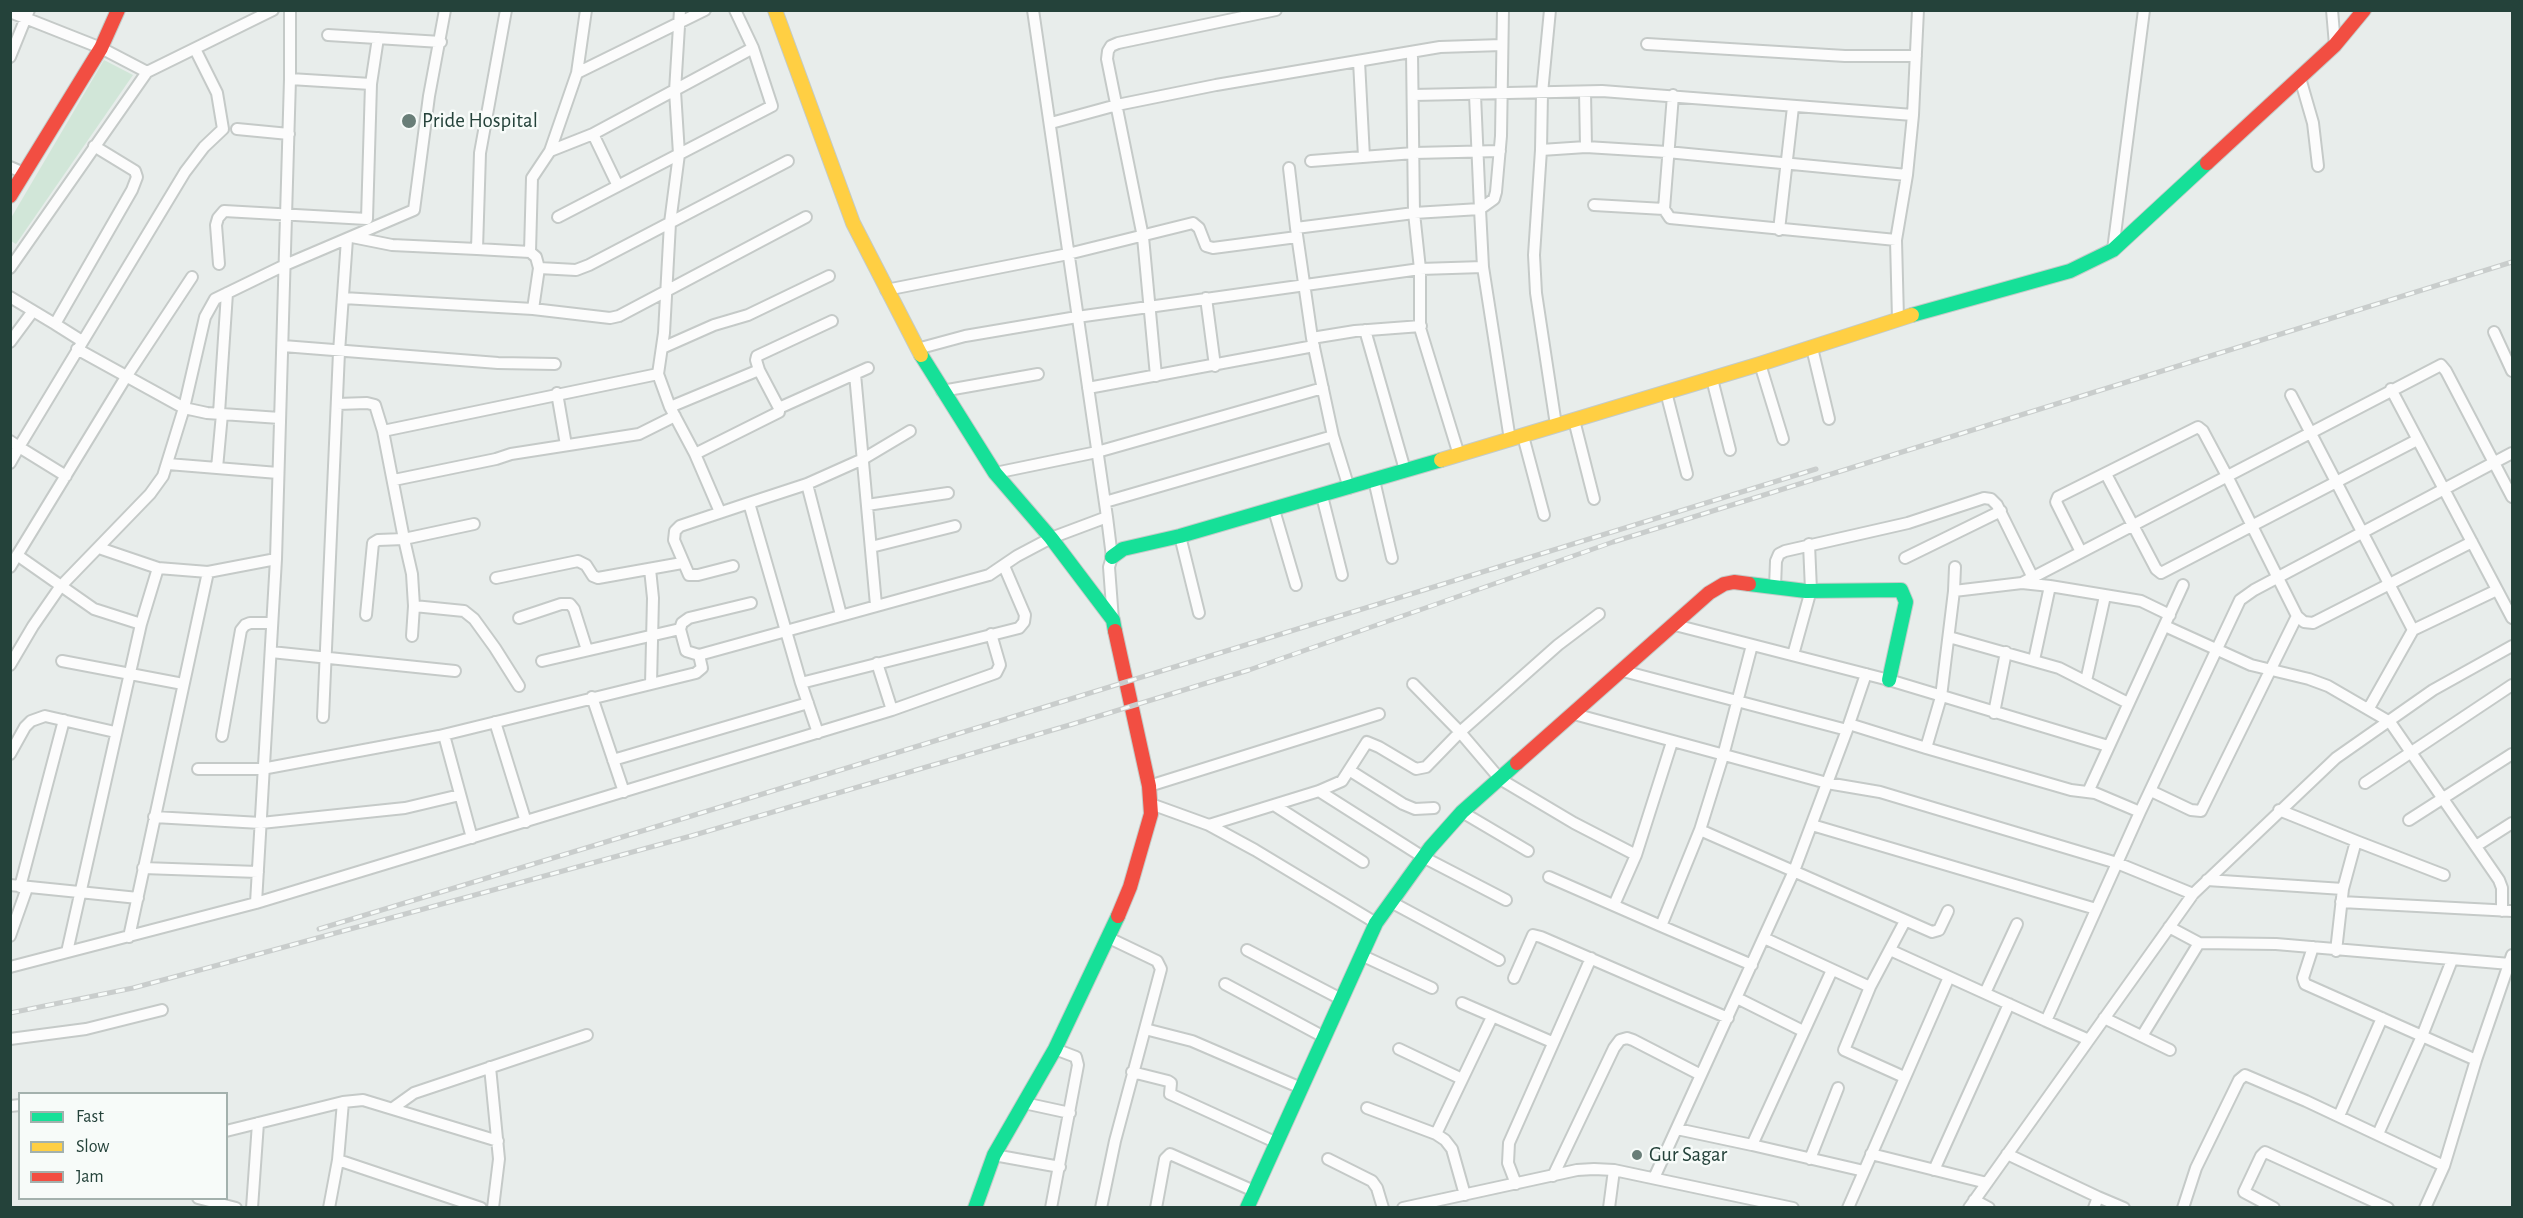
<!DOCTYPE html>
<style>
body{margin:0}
#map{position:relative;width:2523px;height:1218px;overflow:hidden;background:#e8edeb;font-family:"Alegreya Sans",sans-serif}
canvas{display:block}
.frame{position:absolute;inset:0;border:12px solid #24423a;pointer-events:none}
.legend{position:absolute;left:18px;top:1092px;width:210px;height:108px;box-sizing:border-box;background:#f7fbf9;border:2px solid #a3b1ad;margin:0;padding:8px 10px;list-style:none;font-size:18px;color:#24423a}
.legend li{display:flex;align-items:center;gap:12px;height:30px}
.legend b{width:30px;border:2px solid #a3b1ad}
</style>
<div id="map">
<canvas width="2523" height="1218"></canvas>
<div class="frame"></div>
<ul class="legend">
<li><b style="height:8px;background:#16e098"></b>Fast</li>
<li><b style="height:8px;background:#ffcf43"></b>Slow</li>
<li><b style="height:8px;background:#f24e42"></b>Jam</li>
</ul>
</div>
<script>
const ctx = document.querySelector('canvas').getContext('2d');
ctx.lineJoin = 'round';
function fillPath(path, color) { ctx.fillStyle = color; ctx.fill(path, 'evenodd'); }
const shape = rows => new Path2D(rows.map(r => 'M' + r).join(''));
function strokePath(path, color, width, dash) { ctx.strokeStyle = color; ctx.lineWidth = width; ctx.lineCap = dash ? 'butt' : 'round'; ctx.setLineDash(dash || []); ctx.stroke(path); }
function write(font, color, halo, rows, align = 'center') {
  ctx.font = font + ' "Alegreya Sans",sans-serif'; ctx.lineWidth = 5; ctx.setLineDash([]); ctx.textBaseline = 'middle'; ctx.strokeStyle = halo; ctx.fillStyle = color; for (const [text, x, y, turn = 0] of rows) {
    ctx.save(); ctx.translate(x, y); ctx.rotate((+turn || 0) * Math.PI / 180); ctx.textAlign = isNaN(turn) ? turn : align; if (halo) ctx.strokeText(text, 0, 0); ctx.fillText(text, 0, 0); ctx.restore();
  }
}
fillPath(shape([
 [104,60,133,75,16,244,11,241,11,218]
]), '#d1e6d8');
const street = shape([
 [506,10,480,153,477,249,530,252,536,257,539,268],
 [586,10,577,73,550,151,593,134,753,48],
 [1033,10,1107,517,1112,557,1109,567,1113,620],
 [1550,10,1542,93,1541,150,1534,255,1536,293,1556,425],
 [2332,10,2335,45],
 [10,12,101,48,147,72],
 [328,35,441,42],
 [1647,44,1845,56,1916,56],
 [1412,52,1414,213,1420,269,1420,328,1459,455],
 [10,57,29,10],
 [1359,61,1364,157],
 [577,73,705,10],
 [2300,78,2313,123,2318,166],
 [290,79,371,84],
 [1585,92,1586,147],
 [1413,95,1602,91,1913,115],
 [1475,95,1480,209,1494,199,1496,192,1501,136,1503,10],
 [1673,95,1664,209,1670,218,1896,240],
 [1051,123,1117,105,1216,85,1440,47,1502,45],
 [237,129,289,134],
 [593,134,618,186],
 [1541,150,1586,147,1667,152,1907,175],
 [1311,161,1414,153,1500,151],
 [10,167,24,173],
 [1289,168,1296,228],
 [1594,205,1664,209],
 [558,217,772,106,753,48,735,10],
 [1779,230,1793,107],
 [352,237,392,245,477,249],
 [2113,250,2144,10],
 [530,252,532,178,550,151],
 [219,264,216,225,218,218,224,211,367,219,371,84,378,38],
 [10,268,147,72,273,10],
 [886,290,1068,254,1193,223,1199,228,1206,246,1213,248,1297,237],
 [10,297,55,324,132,190,137,177,135,171,94,146],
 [343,298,533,309,610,318,619,316,806,217],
 [1206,298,1215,366],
 [533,309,539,268,576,270,589,265,788,161],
 [1898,319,1896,240,1907,175,1913,115,1918,10],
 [55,324,82,341],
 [1365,330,1405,470],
 [2494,332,2512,371],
 [1312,338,1355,331,1421,326],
 [10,342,33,311],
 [283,346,498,363,555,364],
 [662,348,714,325,748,315,829,276],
 [1812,348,1829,419],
 [77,349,184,408,207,413,280,418],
 [917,349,965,336,1077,317,1420,269,1483,267],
 [1760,364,1783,439],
 [658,374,670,407,695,454,720,512],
 [855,374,876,605],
 [1156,376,1143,237,1107,59,1108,51,1111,46,1118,43,1276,10],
 [1712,379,1730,450],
 [1088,388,1314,346],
 [2391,389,2512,618],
 [942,391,1038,374],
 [1666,392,1687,474],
 [557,393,566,445],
 [2291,395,2413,630,2369,708],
 [337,404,367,403,375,405,383,431,658,374,664,333,670,223,679,154,675,91,680,10],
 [670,407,759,370,756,360,757,356,832,321],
 [779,408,868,368],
 [219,413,227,293],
 [1574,420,1594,499],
 [1333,436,1349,488],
 [1523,436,1544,515],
 [10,441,19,447,185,172,204,147,223,129,217,93,195,49],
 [695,454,779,412,779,408,759,370],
 [10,463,19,447,66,476],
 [168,464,278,473],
 [217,468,222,414],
 [995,473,1097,452,1323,388],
 [2106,474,2156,569,2161,573,2417,440],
 [394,480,496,459,511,454,639,434,675,416],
 [1374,480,1392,558],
 [807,484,841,615],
 [1322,496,1342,575],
 [1105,502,1333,436,1312,338,1296,228,1414,213,1480,209,1483,267,1510,440],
 [749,503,807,484,863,459,910,431],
 [867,505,948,493],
 [1274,510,1296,585],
 [1180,536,1199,613],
 [871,547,955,526],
 [99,548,158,568],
 [2081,552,2056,502,2058,497,2198,427,2203,431,2227,476,2297,616,2304,622,2313,623,2472,542],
 [17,555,94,609,141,624],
 [1905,558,2001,511],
 [276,559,290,79,290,10],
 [733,566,698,575,689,575,674,540,675,531,680,526,749,503,801,683,818,733],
 [10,567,126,377,192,277],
 [1955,567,1954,591,2022,583,2050,586,2141,601,2170,615],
 [650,569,653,598,651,684],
 [496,578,578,561,586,565,593,576,598,578,682,563],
 [2022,583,2441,365,2446,371,2512,497],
 [1775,587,1776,561,1779,554,1785,551,1908,523,1984,498,1991,499,1997,505,2033,578],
 [1954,591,1941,697,1926,748,2071,790,2095,793,2140,812],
 [414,606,412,574,404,539,474,524],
 [366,615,373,543,378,540,404,539,383,431],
 [519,618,561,604,570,604,574,609,587,650],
 [1675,625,1889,680,2108,746],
 [2165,626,2251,665,2309,679,2328,686,2390,722,2499,880,2502,888,2502,911],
 [2413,630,2497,590],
 [412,636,414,606,464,611,474,619,495,648,519,686],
 [1949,637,2059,668,2128,703],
 [1752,645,1723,756,1700,830,1932,932,1939,930,1948,911],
 [271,652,455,671],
 [699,655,686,651,680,629,682,623,689,618,751,603],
 [1793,655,1811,590,1809,544],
 [2034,660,2050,586],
 [62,661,183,684],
 [542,661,680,629],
 [877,663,892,710],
 [10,665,33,626,60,587,150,494,163,476,184,408,205,317,215,299,285,265,414,210,429,96,445,10],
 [1623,671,1847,730,1866,674],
 [2086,681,2105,596],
 [801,683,1019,628,1024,622,1025,615,1004,566],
 [1413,684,1460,732,1500,779,1574,823,1636,855,1672,742],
 [592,697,624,792],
 [1994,713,2006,652],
 [1574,714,1827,783,1880,792,2117,863,2193,894],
 [323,717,339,352,347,239],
 [495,722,526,822],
 [1849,724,1926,748],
 [444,735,472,838],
 [222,736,241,630,245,625,250,623,272,623],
 [10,754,25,727,31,721,45,716,115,732],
 [613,760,808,703],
 [198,769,262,769,439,736,696,673,702,668,699,655,989,575,1017,556,1051,538,1107,517],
 [1349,770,1403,804,1415,809,1434,808],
 [2365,783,2512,685],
 [1149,786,1379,714],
 [1319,791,1423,857,1506,900],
 [2151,791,2191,810,2201,811,2297,616],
 [2088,792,2183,585],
 [1151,804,1209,825,1255,850,1376,923],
 [1274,805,1363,862],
 [2279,810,2356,841,2343,889,2336,951],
 [1462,812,1528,851],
 [154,817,261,823,405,808,460,795],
 [2409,820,2512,754],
 [1209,825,1319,791,1342,781,1367,742,1379,747,1416,769,1426,767,1460,732,1558,645,1599,614],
 [1812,825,2096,909],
 [2356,841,2444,875],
 [2476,846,2512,823],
 [143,868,258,872],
 [1549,877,1661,926,1700,830],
 [2207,880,2343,889],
 [10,885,138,898],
 [20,887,64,720],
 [1391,902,1499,960],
 [2341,902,2512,911],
 [1614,905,1636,855],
 [1661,926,1752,965],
 [2169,927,2199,943],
 [10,936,27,888],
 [129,937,208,572,276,559,256,903],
 [1764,938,1870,987,1905,921],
 [2313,947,2303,978,2305,984,2476,1060],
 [1247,950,1341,999],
 [1890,950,2046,1021],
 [67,952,141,624,158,568,208,572],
 [1361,955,1432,988],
 [10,967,256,903,892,710,996,673,1000,665,991,634],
 [1514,978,1533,935,1541,937,1728,1018],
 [1225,984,1324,1037],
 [1870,987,1844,1050,1904,1077],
 [1985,993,2017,924],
 [1737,998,1803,1031],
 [1462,1003,1552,1042],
 [2104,1018,2170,1050],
 [1145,1029,1192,1041,1301,1088],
 [2142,1036,2199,943,2276,944,2510,964],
 [10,1039,86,1029,162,1010],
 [2089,1040,2046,1021,2140,812,2240,600,2254,590,2512,453],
 [1399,1049,1462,1079],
 [490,1067,499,1159,493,1208],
 [1132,1072,1168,1081,1171,1083,1170,1094,1275,1142],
 [1024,1103,1070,1113],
 [10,1106,20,1105],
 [393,1108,414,1093,587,1035],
 [1367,1108,1436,1134,1445,1140,1452,1149,1465,1195],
 [2339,1116,2382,1018],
 [1677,1129,1752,1145,1832,970],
 [226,1131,343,1102,363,1100,498,1141],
 [1436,1134,1492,1017],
 [2378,1134,2422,1036,2452,960],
 [1752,1145,1864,1171],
 [1871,1154,1987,1183],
 [2007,1154,2098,1197],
 [994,1155,1060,1167],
 [1328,1159,1372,1181,1377,1188,1383,1208],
 [1810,1159,1838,1088],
 [338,1160,481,1208],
 [1934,1170,2009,1004],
 [1553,1176,1614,1048,1620,1040,1627,1038,1633,1040,1701,1075],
 [1654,1178,1794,871,1847,730],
 [1516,1184,1508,1163,1509,1143,1591,958],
 [198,1198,236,1208],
 [1974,1200,1989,1208],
 [252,1208,258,1123],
 [329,1208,338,1160,343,1102],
 [1051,1208,1078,1065,1076,1057,1055,1049],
 [1101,1208,1115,1141,1161,969,1157,961,1109,938],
 [1156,1208,1165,1159,1170,1154,1254,1191],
 [1403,1208,1577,1170,1594,1169,1614,1170,1793,1208],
 [1609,1208,1614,1170],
 [1848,1208,1949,977],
 [1969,1208,2193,894,2336,758,2433,690,2512,646],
 [2094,1208,2098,1197,2124,1208],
 [2183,1208,2196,1168,2239,1080,2245,1075,2306,1101,2444,1166],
 [2274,1208,2244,1192,2261,1156,2265,1152,2388,1208],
 [2425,1208,2444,1166,2476,1060,2512,955]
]);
const fast = shape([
 [1912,315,2070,271,2113,250,2207,163],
 [921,355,995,473,1051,538,1113,620,1115,631],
 [1112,557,1123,549,1180,536,1441,460],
 [1749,584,1806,591,1901,590,1906,602,1889,680],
 [975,1208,994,1155,1055,1049,1118,916],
 [1247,1208,1376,923,1430,848,1462,812,1517,763]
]);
const slow = shape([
 [775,10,853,223,921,355],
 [1441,460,1760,364,1912,315]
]);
const jam = shape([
 [2207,163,2335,45,2364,10],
 [10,196,101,48,118,10],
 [1115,631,1149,786,1151,814,1130,887,1118,916],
 [1517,763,1709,593,1724,584,1734,582,1749,584]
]);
strokePath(street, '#c5cac8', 14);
strokePath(fast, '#c3cbc8', 16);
strokePath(slow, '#c3cbc8', 16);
strokePath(jam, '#c3cbc8', 16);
strokePath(street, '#fcfcfc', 10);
strokePath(fast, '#16e098', 14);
strokePath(slow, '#ffcf43', 14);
strokePath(jam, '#f24e42', 14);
const rail = shape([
 [319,929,688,817,1816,469],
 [10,1013,133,988,222,964,691,836,1073,724,1249,670,1613,542,2512,262]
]);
strokePath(rail, '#c9cdcc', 5);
strokePath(rail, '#f7fbf9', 3, [9]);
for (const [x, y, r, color] of [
 [409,121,8,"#697e78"],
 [1637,1155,6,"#697e78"]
]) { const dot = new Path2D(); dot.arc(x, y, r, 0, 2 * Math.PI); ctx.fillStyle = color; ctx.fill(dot); strokePath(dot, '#f7fbf9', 2); }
write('21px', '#24423a', '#f7fbf9', [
 ["Pride Hospital",422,121],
 ["Gur Sagar",1649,1155]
], 'left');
</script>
